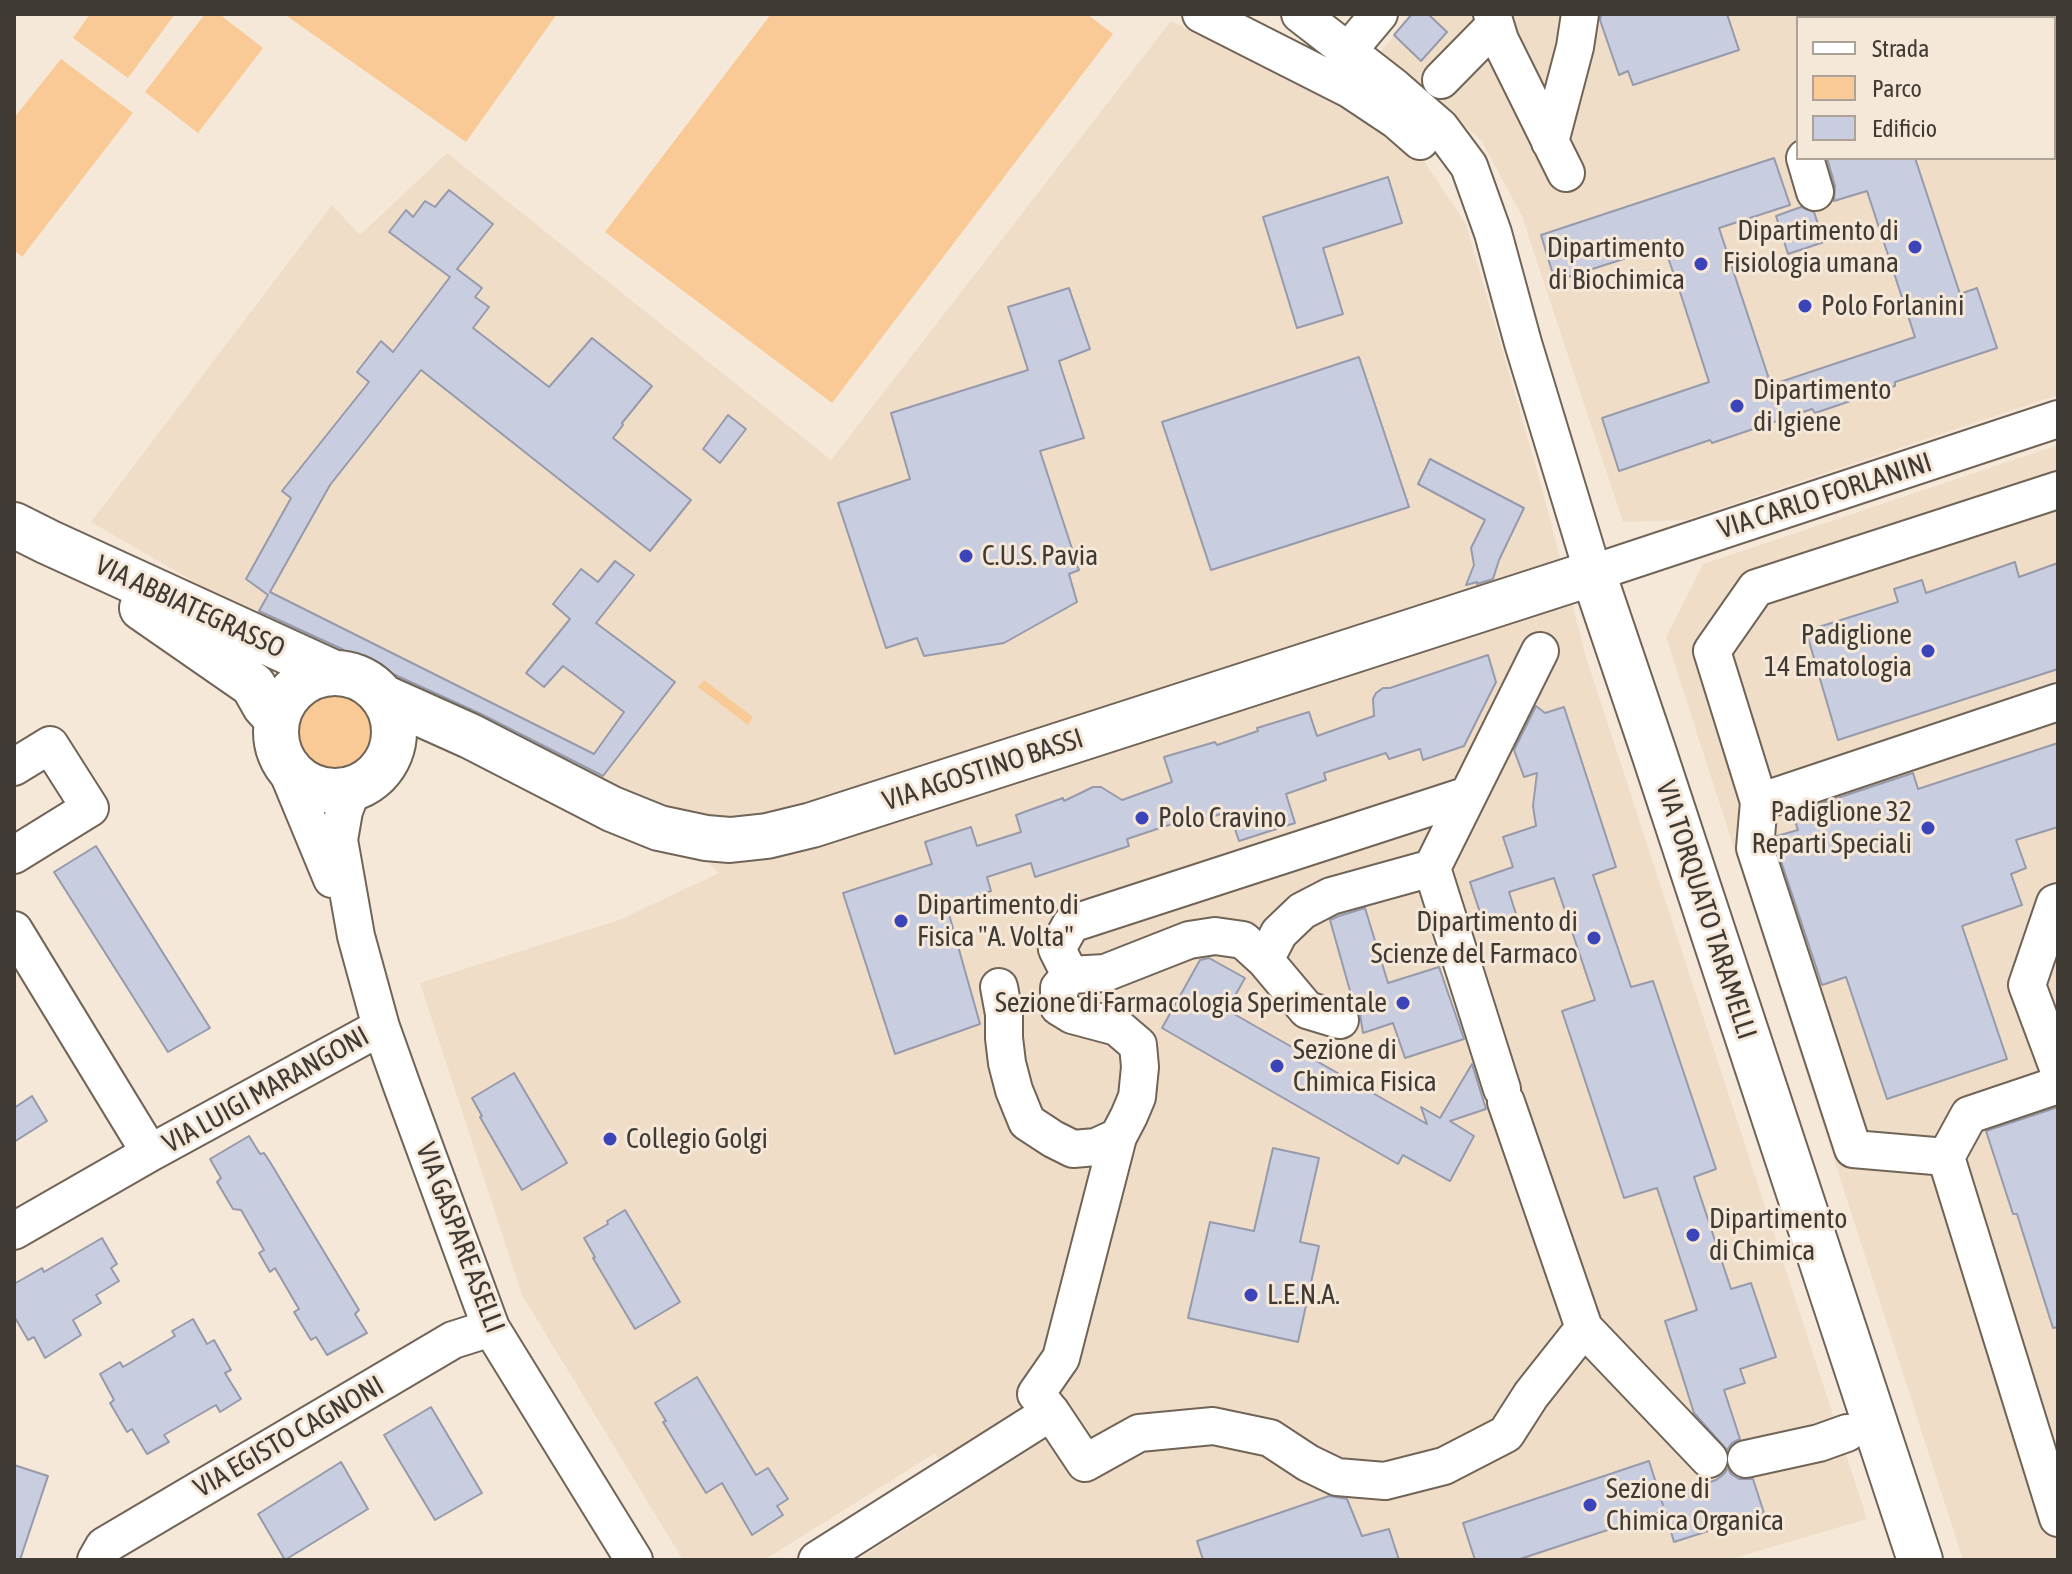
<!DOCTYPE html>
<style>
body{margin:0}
#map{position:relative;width:2072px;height:1574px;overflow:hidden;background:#f6e8d9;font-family:"Asap Condensed",sans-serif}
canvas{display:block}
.frame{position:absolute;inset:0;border:16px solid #3f3a34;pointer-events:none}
.legend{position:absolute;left:1796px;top:16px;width:260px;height:144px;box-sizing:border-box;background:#f6e8d9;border:2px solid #ada297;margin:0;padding:10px 14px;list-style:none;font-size:24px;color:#3f3a34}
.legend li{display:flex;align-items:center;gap:16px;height:40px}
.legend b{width:40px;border:2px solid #ada297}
</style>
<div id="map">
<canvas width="2072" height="1574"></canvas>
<div class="frame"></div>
<ul class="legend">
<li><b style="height:10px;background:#fff"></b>Strada</li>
<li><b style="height:22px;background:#f9ca95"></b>Parco</li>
<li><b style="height:22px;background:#c8cddf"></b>Edificio</li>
</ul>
</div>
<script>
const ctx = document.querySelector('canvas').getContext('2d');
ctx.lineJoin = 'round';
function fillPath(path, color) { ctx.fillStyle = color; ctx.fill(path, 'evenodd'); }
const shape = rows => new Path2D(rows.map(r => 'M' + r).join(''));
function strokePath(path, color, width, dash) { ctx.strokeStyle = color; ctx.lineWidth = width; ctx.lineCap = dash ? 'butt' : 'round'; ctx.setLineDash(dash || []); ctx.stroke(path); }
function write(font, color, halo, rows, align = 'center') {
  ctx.font = font + ' "Asap Condensed",sans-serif'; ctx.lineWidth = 6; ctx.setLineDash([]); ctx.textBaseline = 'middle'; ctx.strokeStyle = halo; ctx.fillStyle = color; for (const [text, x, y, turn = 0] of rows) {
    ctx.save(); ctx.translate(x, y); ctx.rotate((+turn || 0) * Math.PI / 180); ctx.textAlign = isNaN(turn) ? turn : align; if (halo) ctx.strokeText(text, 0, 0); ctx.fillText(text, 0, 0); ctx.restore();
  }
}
fillPath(shape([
 [1413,14,2058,14,2058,395,1685,520,1623,522,1522,216,1481,140,1379,53],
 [1798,18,2054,18,2054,158,1798,158],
 [1171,21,1362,116,1422,158,1466,224,1539,477,1586,657,1867,1519,1728,1560,857,1560,959,1495,935,1453,764,1560,683,1560,522,1295,420,983,619,920,719,873,695,850,422,703,255,617,91,522,332,205,360,235,447,153,831,460],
 [2058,445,2058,1560,1963,1560,1666,637,1703,564]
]), '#efddc8');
fillPath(shape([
 [90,14,175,14,128,78,73,38],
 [205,14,219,14,263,48,198,133,145,92],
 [284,14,557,14,466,142],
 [771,14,1087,14,1113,34,832,403,605,232],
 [61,59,133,113,22,257,14,250,14,118],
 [704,680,753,717,748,725,698,687],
 '295 733a40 40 0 1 1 80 0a40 40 0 1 1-80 0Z'
]), '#f9ca95');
const building = shape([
 [1412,14,1428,14,1447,32,1421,61,1394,35,1412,14],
 [1601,14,1727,14,1739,50,1633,85,1628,71,1619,75,1600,20,1601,14],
 [1774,158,1790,205,1719,228,1771,385,1915,337,1867,191,1834,201,1835,186,1827,158,1915,158,1960,294,1977,288,1997,348,1895,382,1895,386,1815,413,1812,409,1712,443,1710,440,1619,471,1602,418,1709,382,1681,295,1664,246,1555,281,1541,235,1774,158],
 [1388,177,1402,223,1323,248,1343,314,1297,328,1263,217,1388,177],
 [449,190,493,224,457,269,482,288,475,297,489,307,473,328,549,387,592,338,652,386,622,423,623,425,613,438,691,500,650,551,421,370,330,485,270,592,594,754,624,712,563,666,544,687,526,673,570,619,553,604,581,569,598,582,615,561,634,575,596,623,675,682,603,776,481,714,393,674,381,672,370,676,357,669,352,657,342,649,259,611,268,595,246,579,291,498,282,491,369,382,357,372,381,341,393,352,450,277,389,232,406,210,413,217,425,201,435,207,449,190],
 [1801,207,1814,212,1824,242,1788,254,1776,216,1801,207],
 [1069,288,1090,349,1059,361,1084,438,1040,451,1079,570,1069,574,1077,602,1004,643,924,656,917,638,886,648,838,503,910,479,891,413,1028,370,1008,307,1069,288],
 [1359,357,1409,507,1211,570,1162,422,1359,357],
 [728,415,746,429,720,463,703,449,728,415],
 [1430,459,1524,508,1499,560,1493,579,1477,584,1477,582,1466,585,1474,565,1471,548,1485,520,1418,484,1430,459],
 [2015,562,2019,577,2058,563,2058,669,1838,740,1806,631,1898,602,1894,589,1922,580,1926,593,2015,562],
 [1488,655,1496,682,1464,746,1423,760,1420,749,1389,759,1386,753,1324,773,1326,780,1286,794,1295,823,1239,841,1229,811,1192,824,1190,818,1127,839,1129,846,1035,877,1031,863,987,877,991,891,947,907,980,1024,895,1054,843,893,932,864,925,842,971,827,977,846,1021,832,1016,815,1063,798,1064,801,1093,787,1101,787,1122,800,1172,782,1164,757,1215,742,1217,745,1258,731,1257,728,1309,712,1317,736,1374,716,1373,699,1376,693,1383,688,1390,688,1488,655],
 [1536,706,1545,713,1564,707,1616,867,1593,875,1631,987,1653,981,1716,1169,1694,1177,1731,1289,1751,1283,1776,1357,1740,1369,1745,1383,1724,1390,1740,1439,1732,1443,1727,1450,1694,1413,1665,1321,1697,1310,1657,1188,1624,1198,1562,1011,1595,1000,1554,878,1509,892,1517,917,1485,928,1470,882,1513,867,1503,837,1536,826,1533,806,1537,773,1524,777,1514,750,1536,706],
 [2058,743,2058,827,2016,840,2026,868,2011,874,2022,905,1962,926,2007,1059,1887,1099,1846,977,1822,985,1776,846,1777,836,1798,830,1792,813,1913,773,1918,789,2058,743],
 [96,846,210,1028,168,1052,54,872,96,846],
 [1365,908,1388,983,1439,967,1464,1039,1405,1058,1393,1023,1363,1033,1360,1014,1354,1005,1330,920,1339,916,1365,908],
 [1209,958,1245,978,1227,1010,1427,1124,1421,1107,1440,1118,1472,1064,1486,1109,1450,1121,1474,1136,1450,1181,1403,1155,1398,1164,1162,1028,1200,960,1209,958],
 [514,1073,567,1163,522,1190,480,1117,482,1116,472,1098,514,1073],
 [32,1096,47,1121,14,1142,14,1108,32,1096],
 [2058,1107,2058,1327,2053,1328,2017,1214,2013,1214,1986,1131,2058,1107],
 [249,1136,260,1154,264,1153,270,1162,359,1310,355,1314,367,1333,327,1355,316,1337,311,1340,294,1312,299,1309,275,1268,270,1272,259,1253,264,1250,241,1210,233,1209,217,1182,221,1178,210,1159,249,1136],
 [1273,1148,1319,1158,1300,1242,1319,1246,1298,1342,1188,1318,1210,1222,1254,1231,1273,1148],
 [625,1210,680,1302,635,1329,593,1258,595,1257,584,1238,608,1224,607,1221,625,1210],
 [102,1238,117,1264,111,1268,119,1281,96,1295,101,1303,73,1320,81,1335,45,1358,34,1337,28,1340,14,1316,14,1284,42,1268,44,1272,102,1238],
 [193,1319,207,1344,214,1340,231,1370,225,1373,241,1399,220,1412,216,1405,164,1435,169,1442,147,1454,132,1429,127,1432,110,1403,114,1400,100,1374,120,1362,123,1367,175,1336,172,1331,193,1319],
 [697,1377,756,1475,768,1468,788,1499,777,1506,783,1515,752,1535,722,1483,706,1493,663,1422,666,1421,655,1403,697,1377],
 [431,1407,482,1493,435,1520,384,1435,431,1407],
 [1649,1461,1663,1505,1661,1499,1716,1480,1724,1474,1728,1468,1731,1474,1739,1479,1753,1479,1764,1513,1674,1542,1665,1511,1517,1560,1475,1560,1463,1523,1649,1461],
 [341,1462,368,1509,285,1560,258,1514,341,1462],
 [14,1465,48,1476,20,1560,14,1560,14,1465],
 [1329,1496,1347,1499,1362,1536,1389,1529,1399,1560,1203,1560,1197,1541,1329,1496]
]);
fillPath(building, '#c8cddf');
strokePath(building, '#969aab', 2);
const minor = shape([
 [1201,14,1351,90,1396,120,1420,141],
 [1300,14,1394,87,1440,127,1469,166,1493,233,1523,343,1593,573,2058,419],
 [1492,14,1500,40,1566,173],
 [1348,51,1379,14],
 [1441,80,1495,25],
 [1550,142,1575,47,1580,14],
 [1805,158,1815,192],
 [2058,490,1756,588,1712,651,1759,802,2058,702],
 [14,767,50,745,90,808,14,855],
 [286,768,332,879],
 [352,790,344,811,339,840,356,936,381,1027,402,1086,491,1328,634,1560],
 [1759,802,1755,848,1853,1149,1946,1157],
 [2058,902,2055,903,2027,985,2058,1068],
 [14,930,150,1153],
 [1265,960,1279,933,1302,911,1331,896,1432,868],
 [999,987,1004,1014,1004,1038,1007,1063,1014,1090,1027,1122,1053,1139,1073,1149,1096,1147,1118,1137,1129,1116,1137,1097,1140,1067,1138,1045,1117,1027,1072,1015,1059,1007,1059,988,1070,975],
 [1340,1020,1307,1010,1265,960,1243,940,1215,936,1189,940,1105,973,1070,975,1057,949,1071,924,1468,795],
 [2058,1085,1969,1115,1946,1157,2058,1518],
 [1502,1089,1432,868,1540,651],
 [1506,1102,1584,1328,1709,1459],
 [1118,1137,1061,1358,1036,1394,1051,1412,1085,1463,1139,1433,1213,1426,1270,1438,1308,1463,1337,1477,1385,1481,1444,1466,1506,1434,1531,1395,1584,1328],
 [14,1231,150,1153,381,1027],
 [1746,1459,1819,1443,1847,1433],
 [96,1560,104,1546,453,1340,491,1328],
 [817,1560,1051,1412]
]);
const major = shape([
 [14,525,48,542,332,672],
 [142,608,253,685,265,706,276,718],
 '276 732a59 59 0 1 1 118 0a59 59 0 1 1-118 0Z',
 [383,697,470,736,612,809,659,828,706,838,730,840,767,836,812,825,1593,573,1654,753,1920,1560]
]);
const highway = shape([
 [14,526,21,529]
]);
strokePath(minor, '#706457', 40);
strokePath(major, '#706457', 48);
strokePath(highway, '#706457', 48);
strokePath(minor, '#fff', 36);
strokePath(major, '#fff', 44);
strokePath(highway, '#fff', 44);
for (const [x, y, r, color] of [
 [1915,247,8,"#3b44b8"],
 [1701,264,8,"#3b44b8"],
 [1805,306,8,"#3b44b8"],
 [1737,406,8,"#3b44b8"],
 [966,556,8,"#3b44b8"],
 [1928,651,8,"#3b44b8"],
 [1142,818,8,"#3b44b8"],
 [1928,828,8,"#3b44b8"],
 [901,921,8,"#3b44b8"],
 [1594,938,8,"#3b44b8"],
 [1403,1003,8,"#3b44b8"],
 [1277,1066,8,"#3b44b8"],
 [610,1139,8,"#3b44b8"],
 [1693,1235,8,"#3b44b8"],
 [1251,1295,8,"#3b44b8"],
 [1590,1505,8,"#3b44b8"]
]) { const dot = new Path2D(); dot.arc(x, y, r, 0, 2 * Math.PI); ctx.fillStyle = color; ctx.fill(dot); strokePath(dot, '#f6e8d9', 3); }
write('28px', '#3f3a34', '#f6e8d9', [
 ["Dipartimento di",1899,231,"right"],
 ["Fisiologia umana",1899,263,"right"],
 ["Dipartimento",1685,248,"right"],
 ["di Biochimica",1685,280,"right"],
 ["Polo Forlanini",1821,306],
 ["Dipartimento",1753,390],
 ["di Igiene",1753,422],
 ["C.U.S. Pavia",982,556],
 ["Padiglione",1912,635,"right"],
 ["14 Ematologia",1912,667,"right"],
 ["Padiglione 32",1912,812,"right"],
 ["Reparti Speciali",1912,844,"right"],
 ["Polo Cravino",1158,818],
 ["Dipartimento di",917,905],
 ["Fisica \"A. Volta\"",917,937],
 ["Dipartimento di",1578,922,"right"],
 ["Scienze del Farmaco",1578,954,"right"],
 ["Sezione di Farmacologia Sperimentale",1387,1003,"right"],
 ["Sezione di",1293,1050],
 ["Chimica Fisica",1293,1082],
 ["Collegio Golgi",626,1139],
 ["Dipartimento",1709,1219],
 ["di Chimica",1709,1251],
 ["L.E.N.A.",1267,1295],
 ["Sezione di",1606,1489],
 ["Chimica Organica",1606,1521]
], 'left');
write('28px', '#3f3a34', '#f6e8d9', [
 ["VIA CARLO FORLANINI",1825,496,-18],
 ["VIA ABBIATEGRASSO",190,607,25],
 ["VIA AGOSTINO BASSI",983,770,-18],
 ["VIA TORQUATO TARAMELLI",1706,910,72],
 ["VIA LUIGI MARANGONI",266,1090,-29],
 ["VIA GASPARE ASELLI",460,1238,69],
 ["VIA EGISTO CAGNONI",289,1437,-30]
]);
</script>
